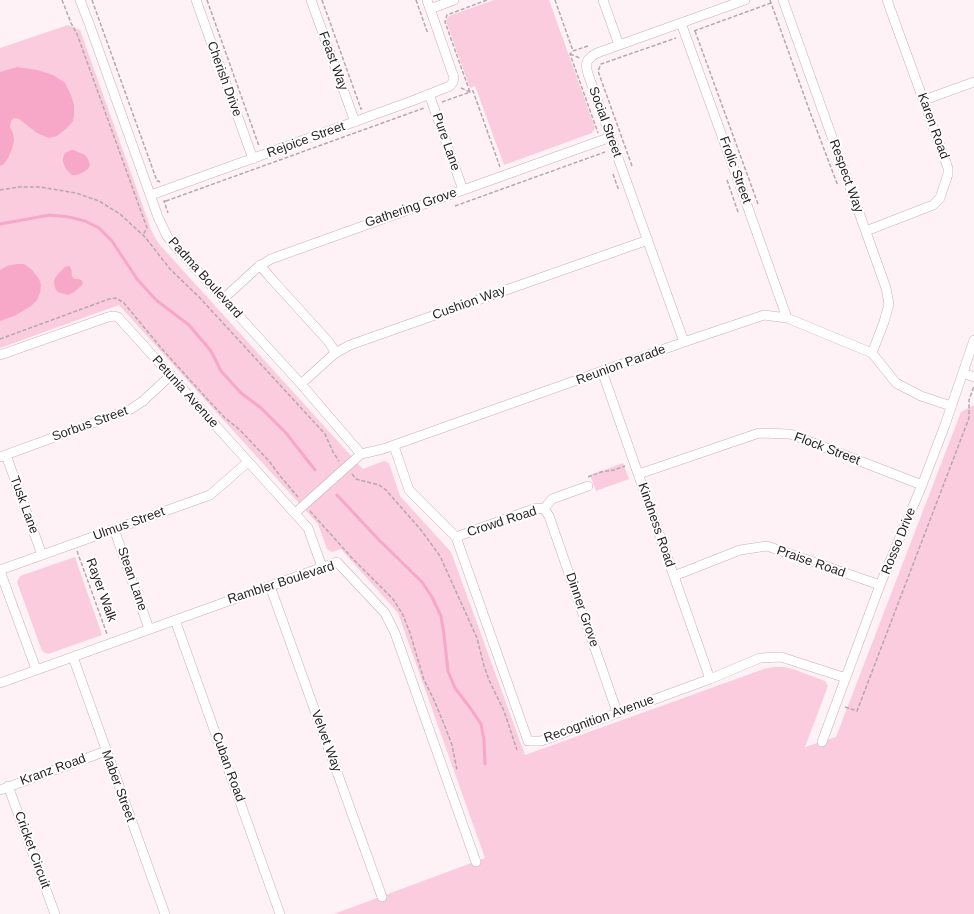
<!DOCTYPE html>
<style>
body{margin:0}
canvas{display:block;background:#fef2f6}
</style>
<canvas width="974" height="914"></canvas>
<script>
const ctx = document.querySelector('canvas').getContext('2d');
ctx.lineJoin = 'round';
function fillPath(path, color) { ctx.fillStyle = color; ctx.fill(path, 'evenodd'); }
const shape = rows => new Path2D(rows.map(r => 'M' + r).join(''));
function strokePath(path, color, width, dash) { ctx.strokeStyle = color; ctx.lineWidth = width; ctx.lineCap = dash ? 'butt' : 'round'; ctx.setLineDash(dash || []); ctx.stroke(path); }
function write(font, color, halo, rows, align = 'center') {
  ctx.font = font + ' Arial,sans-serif'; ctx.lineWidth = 4; ctx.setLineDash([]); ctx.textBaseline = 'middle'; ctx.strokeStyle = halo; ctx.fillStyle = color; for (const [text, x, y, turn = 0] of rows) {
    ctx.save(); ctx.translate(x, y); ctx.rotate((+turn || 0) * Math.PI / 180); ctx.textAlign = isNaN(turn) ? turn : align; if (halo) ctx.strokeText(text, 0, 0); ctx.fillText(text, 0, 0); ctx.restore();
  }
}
fillPath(shape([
 [494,0,549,0,595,128,592,133,504,165,475,86,470,88,446,21,449,16],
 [68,25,80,30,152,232,159,244,363,469,384,461,389,463,400,496,451,552,525,755,764,669,774,667,784,667,793,669,825,681,828,686,805,747,836,737,961,412,974,405,974,914,334,914,485,858,398,613,341,549,332,552,327,549,318,524,119,305,0,348,0,48],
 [623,463,629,479,596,491,590,475],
 [75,557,102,635,48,654,42,651,17,582,20,576]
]), '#faccdd');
fillPath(shape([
 [17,67,37,70,53,75,65,83,71,95,74,105,74,115,73,121,67,128,57,136,49,138,37,133,19,119,14,118,11,121,10,127,13,133,14,141,12,149,8,158,4,164,0,166,0,72],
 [71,150,74,150,80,153,85,155,88,159,90,165,88,169,82,173,76,175,72,175,66,169,63,162,63,158,65,153],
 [17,264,24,264,32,270,39,279,41,285,40,293,37,300,31,306,16,315,0,321,0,270,7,266],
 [69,266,71,268,72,276,74,279,79,279,82,281,83,284,81,286,74,292,68,295,64,294,58,292,55,288,54,282,55,278,60,272,65,267]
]), '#f7a7c7');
strokePath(shape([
 [0,224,50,215,69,217,85,221,99,228,112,241,137,279,156,300,189,325,211,351,221,371,241,393,261,408,286,433,315,470],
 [337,495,379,540,422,582,432,597,441,616,444,635,448,671,455,688,471,709,481,724,484,740,485,764]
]), '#f7a7c7', 3);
const minor = shape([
 [80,0,90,26,158,217,167,236,176,247,301,384,361,454],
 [196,0,253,159],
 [311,0,355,122],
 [603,0,619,45],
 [783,0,886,288,889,304,884,322,872,353],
 [430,9,454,0],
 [681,23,747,205,787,318],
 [429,94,463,190],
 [924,100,974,82],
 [151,195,412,101,445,88,450,86,453,82,454,77,452,72,427,0],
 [866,231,933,205,940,198,948,174,948,168,887,0],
 [260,265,269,276,328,341,336,353],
 [223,299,258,267,271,259,611,137],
 [684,342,588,74,586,65,588,60,592,56,597,53,745,0],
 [0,355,108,317,114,316,118,317,308,528,322,567],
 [602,371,710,679],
 [963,373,974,377],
 [301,384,333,355,339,351,350,345,648,240],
 [394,446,409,490,456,537,528,741,541,741,710,679,760,658,781,657,846,678],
 [6,455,42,555],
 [0,457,131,409,143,401,171,375],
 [639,474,759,433,790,434,922,485],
 [544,509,549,516,617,712],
 [544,509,552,499,588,486],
 [295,513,361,454,383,449,684,342,764,315,787,318,872,353,896,383,921,396,951,406],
 [114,529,149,629],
 [456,537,536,508,544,509],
 [0,570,210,495,248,462],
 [0,571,36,669],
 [674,576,740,550,767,546,880,585],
 [270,586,382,897],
 [175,620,280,914],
 [73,657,165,914],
 [0,683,337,562,385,613,395,633,476,862],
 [822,742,836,704,880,585,922,485,945,425,974,340],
 [8,786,55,914],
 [0,790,106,751]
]);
strokePath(minor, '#cbafb9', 10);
strokePath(shape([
 [62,0,71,23,77,34,147,228,143,235],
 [92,0,157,181,159,181,160,183],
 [207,0,259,146],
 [322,0,361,109,362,108],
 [416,0,428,34],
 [555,0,573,51],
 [770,0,810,112,838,186],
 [694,31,771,3],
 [695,31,758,204],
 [588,46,573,51,570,54,598,133],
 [570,54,580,58],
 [461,88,470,92,473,91,500,167],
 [442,102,470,92,445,22,447,15,487,0],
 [632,166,598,71,601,64,676,38],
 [613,174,619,191],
 [727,180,738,212],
 [0,190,19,187,40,187,76,193,99,201,120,214,145,237,170,269,199,297,325,434,333,452,339,461],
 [166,201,424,108],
 [166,201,164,201,168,213],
 [455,206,605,152],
 [0,339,109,299,116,298,124,303,162,349,210,402,225,418,240,430,269,461,281,477,298,497],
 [352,474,356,479,379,485,386,490,421,530,440,556,477,638,484,666,489,680,504,711,517,750],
 [588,477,601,472,614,470,625,466],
 [310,511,352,558,393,599,403,615,410,633,424,680,434,700,446,729,452,745,457,770],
 [77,551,107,634],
 [845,707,857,711,969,418,969,400,974,386]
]), '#b4a8ac', 1.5, [4, 2]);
strokePath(minor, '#fff', 9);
write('13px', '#281e22', '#fff', [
 ["Feast Way",333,61,70],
 ["Cherish Drive",224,79,70],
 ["Social Street",605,122,70],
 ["Karen Road",933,126,70],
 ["Rejoice Street",306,140,-20],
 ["Pure Lane",446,142,71],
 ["Frolic Street",735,170,70],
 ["Respect Way",846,176,70],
 ["Gathering Grove",411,208,-19],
 ["Padma Boulevard",205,278,48],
 ["Cushion Way",469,303,-20],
 ["Reunion Parade",621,365,-20],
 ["Petunia Avenue",185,392,48],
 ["Sorbus Street",90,424,-20],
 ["Flock Street",827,449,21],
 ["Tusk Lane",24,505,70],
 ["Crowd Road",502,522,-18],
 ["Ulmus Street",129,524,-20],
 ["Kindness Road",656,525,71],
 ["Rosso Drive",899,541,-68],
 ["Praise Road",811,562,19],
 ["Stean Lane",132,579,71],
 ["Rambler Boulevard",281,583,-18],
 ["Rayer Walk",101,590,70],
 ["Dinner Grove",582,610,71],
 ["Recognition Avenue",599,719,-20],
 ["Velvet Way",326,741,70],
 ["Cuban Road",228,767,70],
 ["Kranz Road",53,770,-20],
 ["Maber Street",118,786,70],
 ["Cricket Circuit",32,850,70]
]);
</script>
